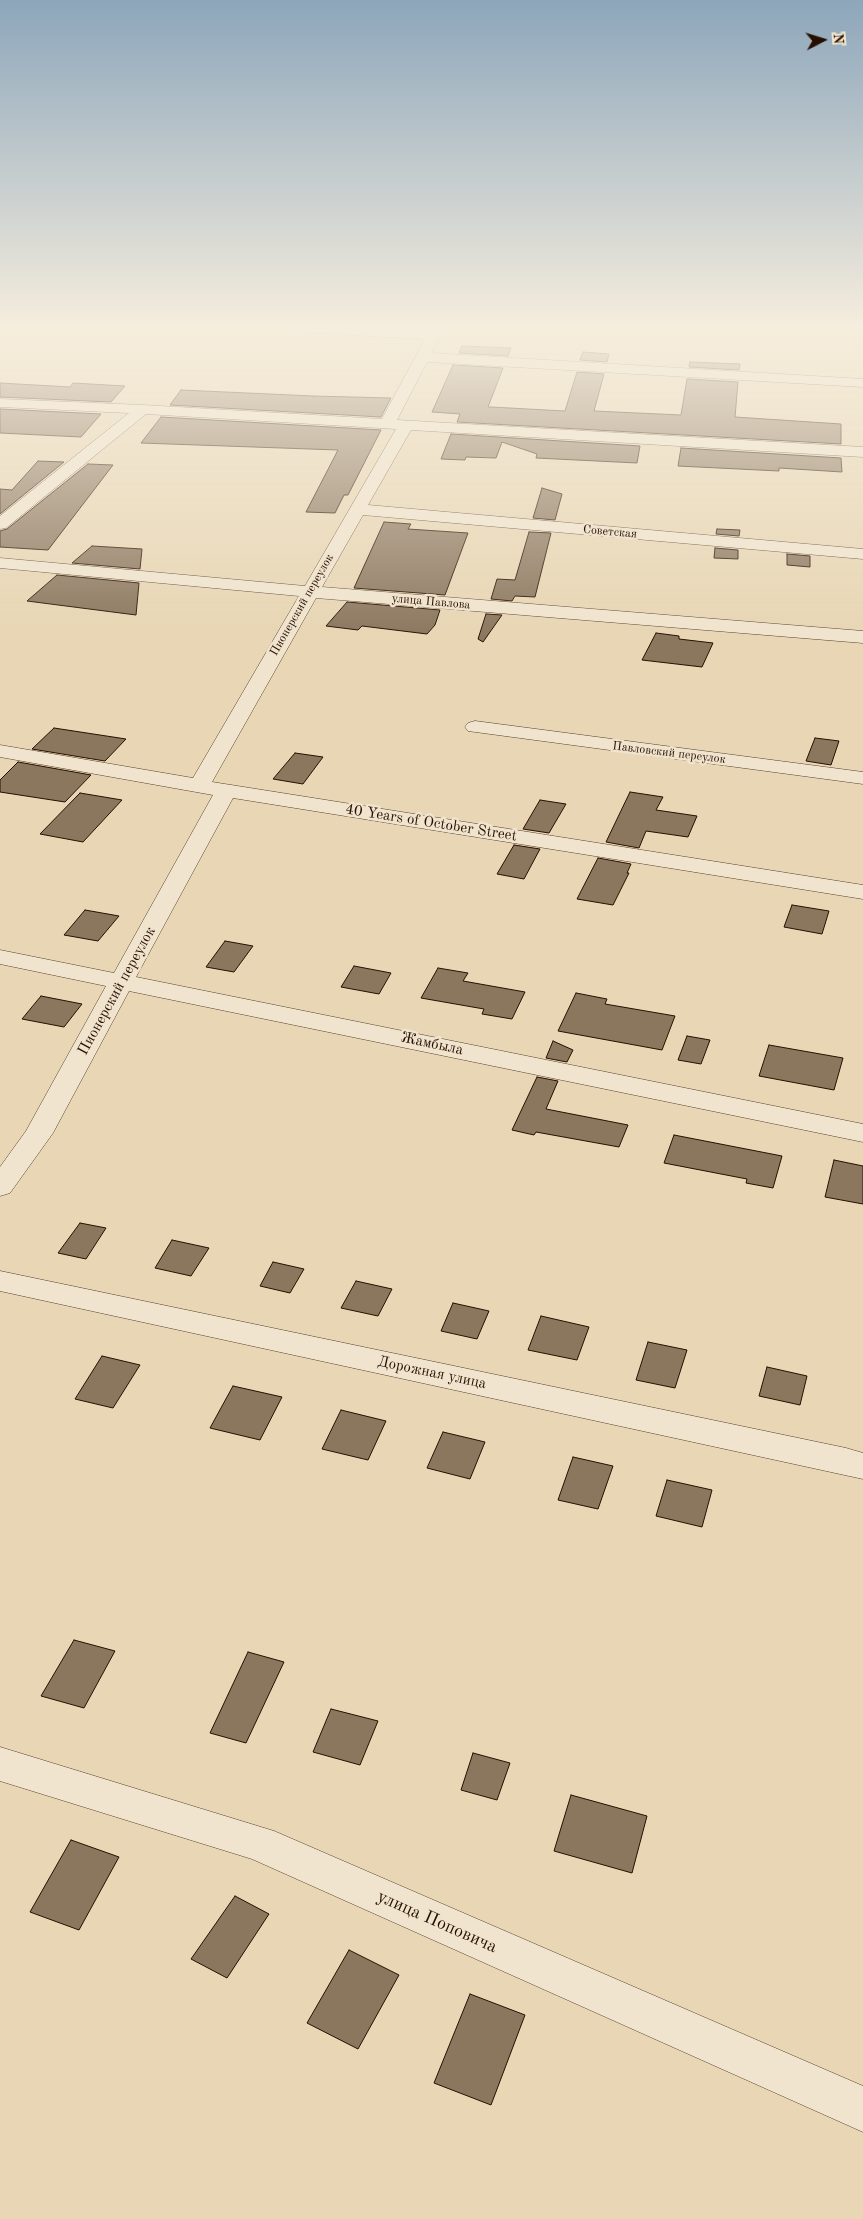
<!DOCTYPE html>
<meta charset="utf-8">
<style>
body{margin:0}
#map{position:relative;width:863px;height:2219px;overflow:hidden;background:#e8d6b4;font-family:"Old Standard TT",serif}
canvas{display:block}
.north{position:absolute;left:798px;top:15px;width:50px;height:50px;-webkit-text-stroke:4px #f0e4ce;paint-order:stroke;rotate:85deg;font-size:14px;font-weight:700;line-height:20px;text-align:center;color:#270f00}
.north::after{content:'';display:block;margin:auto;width:18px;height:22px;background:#270f00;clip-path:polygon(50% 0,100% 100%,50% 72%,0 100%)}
</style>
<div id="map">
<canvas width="863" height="2219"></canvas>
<div class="north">N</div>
</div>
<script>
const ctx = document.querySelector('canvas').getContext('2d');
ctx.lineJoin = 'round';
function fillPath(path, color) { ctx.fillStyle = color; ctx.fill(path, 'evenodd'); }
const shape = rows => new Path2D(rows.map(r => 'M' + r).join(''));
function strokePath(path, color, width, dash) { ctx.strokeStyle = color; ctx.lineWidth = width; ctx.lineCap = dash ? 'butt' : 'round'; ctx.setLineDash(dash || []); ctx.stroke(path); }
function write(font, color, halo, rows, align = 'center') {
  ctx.font = font + ' "Old Standard TT",serif'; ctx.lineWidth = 5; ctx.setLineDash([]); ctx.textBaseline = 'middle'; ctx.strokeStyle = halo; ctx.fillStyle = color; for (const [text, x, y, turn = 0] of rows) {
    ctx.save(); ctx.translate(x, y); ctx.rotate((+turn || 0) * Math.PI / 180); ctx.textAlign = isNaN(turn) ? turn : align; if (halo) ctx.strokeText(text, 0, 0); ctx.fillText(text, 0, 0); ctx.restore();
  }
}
const building = shape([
 [462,346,511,348,508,356,459,353,462,346],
 [583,352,609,354,607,362,580,360,583,352],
 [690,362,740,364,739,370,689,367,690,362],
 [453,365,503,368,488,407,491,407,565,411,577,372,604,374,594,411,681,415,687,379,738,382,735,417,841,424,841,444,457,422,460,414,432,412,453,365],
 [0,383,70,387,73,383,125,386,111,402,0,397,0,383],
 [181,390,313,396,391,398,381,417,170,405,181,390],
 [0,409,101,414,81,437,0,433,0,409],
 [161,417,381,430,348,495,344,495,335,513,306,512,338,450,141,443,161,417],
 [451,434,640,446,637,463,536,458,537,454,502,442,496,458,466,457,465,460,441,459,451,434],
 [681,448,841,458,842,472,779,468,779,471,678,466,681,448],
 [38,461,64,462,0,514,0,489,12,490,38,461],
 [88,464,113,465,48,550,0,547,0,531,7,529,88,464],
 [542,488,562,494,555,520,533,518,542,488],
 [384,522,411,524,408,529,468,533,445,595,354,588,384,522],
 [717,529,740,530,739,536,716,534,717,529],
 [529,532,551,533,535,597,515,596,512,601,491,599,497,579,515,580,529,532],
 [92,546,142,549,140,569,72,563,92,546],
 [715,548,738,550,738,559,714,558,715,548],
 [787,554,810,556,810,567,787,565,787,554],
 [57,575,139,583,136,615,27,601,57,575],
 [347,602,440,610,435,625,427,634,362,626,358,630,326,626,347,602],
 [486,614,502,615,483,642,478,639,486,614],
 [656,633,679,636,679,639,713,643,702,667,642,660,656,633],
 [54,728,126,739,105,761,32,749,54,728],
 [815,738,839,741,831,765,806,761,815,738],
 [295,753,323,757,303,784,273,779,295,753],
 [18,762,91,775,65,802,0,792,0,780,18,762],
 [630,792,663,797,656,810,697,816,688,837,646,831,639,848,606,842,630,792],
 [80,793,122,800,83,842,40,834,80,793],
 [540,800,566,804,549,833,523,829,540,800],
 [514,845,540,849,524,879,497,874,514,845],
 [598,858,631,864,627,873,629,873,613,905,577,899,598,858],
 [792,905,829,911,822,934,784,927,792,905],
 [85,910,119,916,98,941,64,935,85,910],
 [225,941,253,946,234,972,206,967,225,941],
 [354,966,391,973,379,994,341,987,354,966],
 [438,968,468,973,463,981,525,992,512,1019,482,1014,484,1009,421,998,438,968],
 [576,993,607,999,605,1004,675,1016,662,1050,558,1031,576,993],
 [41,996,82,1004,64,1027,22,1019,41,996],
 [687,1036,710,1040,701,1064,678,1060,687,1036],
 [553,1041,573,1050,567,1062,546,1058,553,1041],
 [769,1045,843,1058,834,1090,759,1076,769,1045],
 [537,1077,558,1081,546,1109,628,1125,619,1147,536,1132,534,1135,512,1130,537,1077],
 [674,1135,782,1156,773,1188,746,1183,747,1179,664,1163,674,1135],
 [834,1160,863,1166,863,1204,825,1197,834,1160],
 [80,1223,106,1228,86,1259,58,1253,80,1223],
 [172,1240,209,1248,191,1276,155,1268,172,1240],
 [273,1262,304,1269,290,1293,260,1286,273,1262],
 [356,1281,392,1289,378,1316,341,1308,356,1281],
 [453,1303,489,1311,477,1339,441,1331,453,1303],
 [541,1316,589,1327,577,1360,528,1350,541,1316],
 [648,1342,687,1350,675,1388,636,1380,648,1342],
 [102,1356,140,1365,113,1408,75,1399,102,1356],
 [767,1367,807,1376,800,1405,759,1396,767,1367],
 [233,1386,282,1397,260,1440,210,1428,233,1386],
 [341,1410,386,1421,368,1460,322,1449,341,1410],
 [443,1432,485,1442,470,1479,427,1468,443,1432],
 [573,1457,613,1466,598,1509,558,1500,573,1457],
 [667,1480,712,1490,702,1527,656,1516,667,1480],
 [74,1640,115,1651,84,1708,41,1696,74,1640],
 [248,1652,284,1662,246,1743,210,1733,248,1652],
 [331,1709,378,1721,360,1765,313,1752,331,1709],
 [473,1753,510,1763,497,1800,461,1790,473,1753],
 [571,1795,647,1816,632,1873,554,1851,571,1795],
 [71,1840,119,1857,79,1930,30,1912,71,1840],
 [235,1896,269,1914,227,1978,191,1959,235,1896],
 [349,1950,399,1975,358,2049,307,2023,349,1950],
 [470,1994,525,2015,491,2105,434,2083,470,1994]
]);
fillPath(building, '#8b765e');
strokePath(building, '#270f00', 1);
const minor = shape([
 [288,328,384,328,434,331,441,335,431,353,863,379,863,387,427,362,397,420,863,447,863,457,411,430,368,505,863,549,863,559,363,515,322,587,863,631,863,643,316,598,212,782,863,885,863,899,233,798,136,977,863,1124,863,1142,129,991,53,1133,10,1193,0,1196,0,1167,26,1131,106,986,0,964,0,950,114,973,213,795,0,757,0,745,193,778,299,596,0,568,0,558,305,586,396,429,146,414,6,528,0,529,0,516,129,413,0,407,0,399,143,405,382,419,425,339,294,332,288,328],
 [475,721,863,772,863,784,468,731,465,727,468,723,475,721],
 [0,1271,846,1448,863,1453,863,1479,0,1291,0,1271],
 [0,1747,274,1831,863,2086,863,2132,252,1859,0,1781,0,1747]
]);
strokePath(minor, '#57412d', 1);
fillPath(minor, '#f0e4ce');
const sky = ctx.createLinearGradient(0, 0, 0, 639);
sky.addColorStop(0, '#8da6bb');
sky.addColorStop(0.51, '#f5eddd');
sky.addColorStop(1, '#f5eddd00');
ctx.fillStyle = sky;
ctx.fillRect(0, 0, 863, 639);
write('12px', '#270f00', '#f0e4ce', [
 ["Советская",610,532,5],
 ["улица Павлова",431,602,5],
 ["Пионерский переулок",302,605,-60],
 ["Павловский переулок",669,753,7]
]);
write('15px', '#270f00', '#f0e4ce', [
 ["40 Years of October Street",431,823,9],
 ["Пионерский переулок",117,991,-61],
 ["Жамбыла",432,1044,12],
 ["Дорожная улица",432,1373,12]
]);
write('18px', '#270f00', '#f0e4ce', [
 ["улица Поповича",437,1922,24]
]);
</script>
